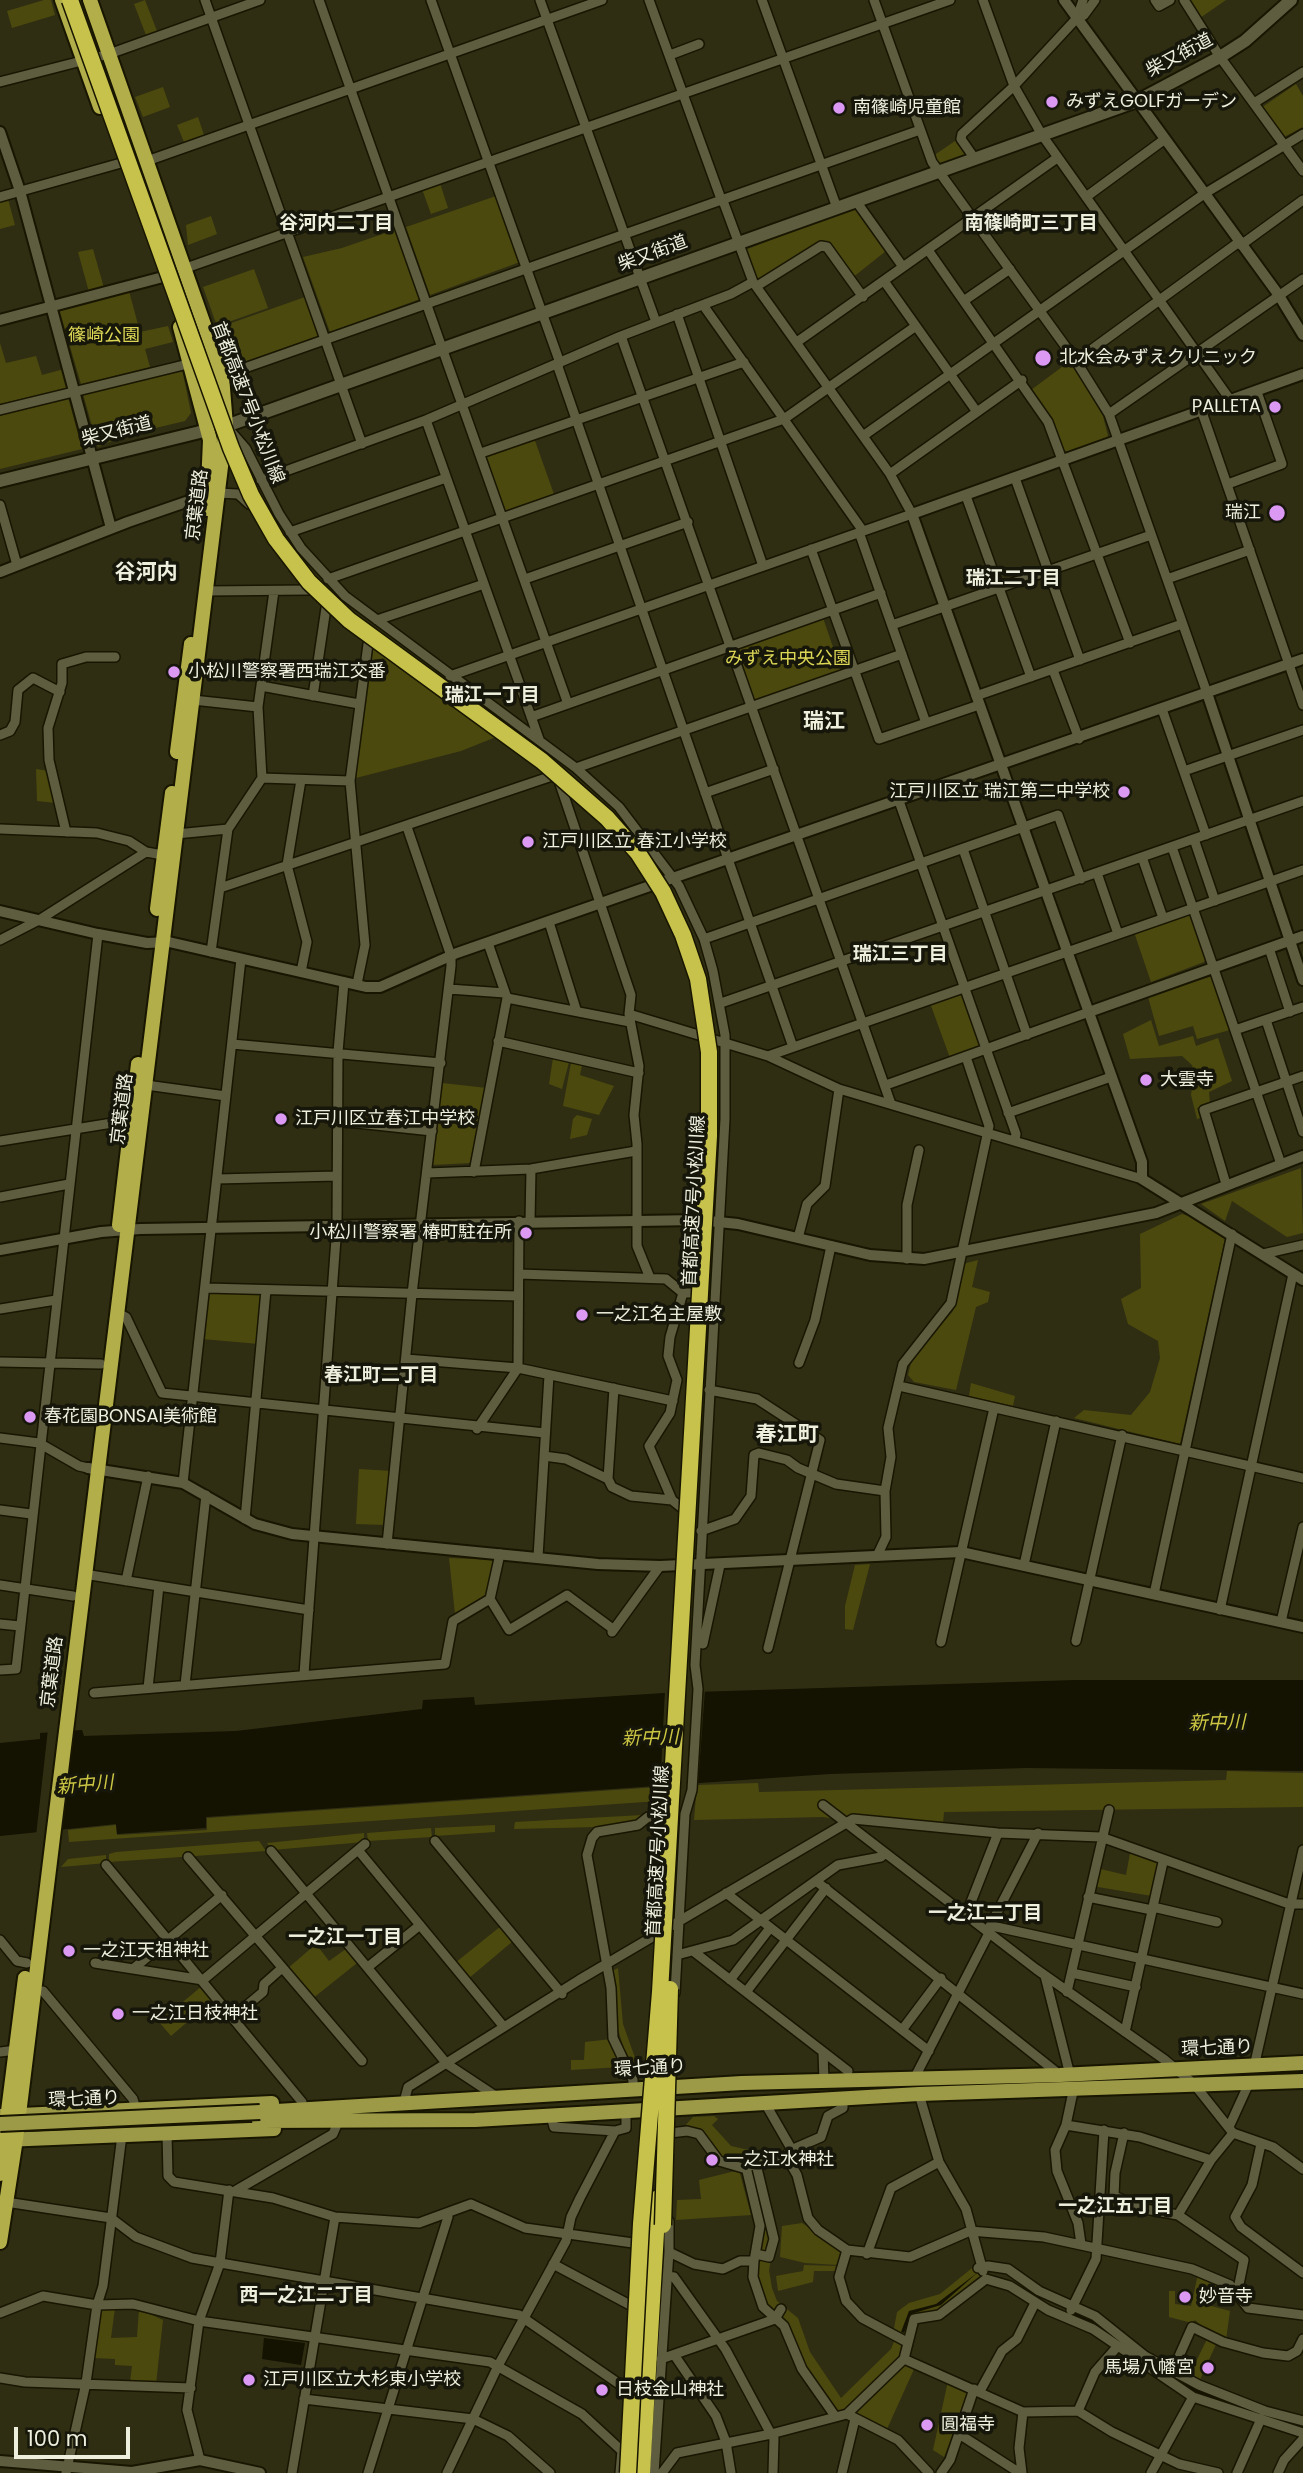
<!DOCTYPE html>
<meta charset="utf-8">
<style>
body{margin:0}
#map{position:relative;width:1303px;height:2473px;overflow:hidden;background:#2f2e12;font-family:Poppins,sans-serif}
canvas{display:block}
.scale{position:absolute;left:14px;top:2427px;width:116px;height:32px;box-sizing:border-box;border:4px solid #efefde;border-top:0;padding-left:9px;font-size:21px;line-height:24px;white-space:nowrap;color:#efefde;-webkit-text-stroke:5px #16160a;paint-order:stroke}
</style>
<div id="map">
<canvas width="1303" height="2473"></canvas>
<div class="scale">100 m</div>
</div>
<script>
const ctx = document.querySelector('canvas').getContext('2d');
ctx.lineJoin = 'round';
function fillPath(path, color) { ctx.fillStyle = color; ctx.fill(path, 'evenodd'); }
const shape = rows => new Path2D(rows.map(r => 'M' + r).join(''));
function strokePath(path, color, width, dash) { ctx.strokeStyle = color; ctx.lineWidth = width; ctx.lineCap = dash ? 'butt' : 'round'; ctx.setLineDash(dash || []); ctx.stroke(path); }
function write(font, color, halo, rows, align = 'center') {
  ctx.font = font + ' Poppins,"Noto Sans JP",sans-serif'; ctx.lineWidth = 7; ctx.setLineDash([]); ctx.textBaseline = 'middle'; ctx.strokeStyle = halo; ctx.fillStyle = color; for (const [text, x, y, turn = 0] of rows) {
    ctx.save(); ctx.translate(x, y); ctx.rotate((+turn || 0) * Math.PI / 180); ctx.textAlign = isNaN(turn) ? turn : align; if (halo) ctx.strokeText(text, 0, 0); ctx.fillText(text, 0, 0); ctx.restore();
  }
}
fillPath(shape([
 [44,0,51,0,55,15,12,28,7,11],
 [145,0,157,31,146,35,134,4],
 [1190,0,1226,0,1200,18],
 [1296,84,1303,96,1303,127,1284,137,1261,108],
 [163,87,170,107,143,117,135,97],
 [198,117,204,135,184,142,177,125],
 [958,139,970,156,939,165,933,156],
 [440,183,448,208,431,214,422,189],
 [496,196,520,262,430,295,406,227],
 [8,199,15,225,0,229,0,201],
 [855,207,886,251,852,278,828,245,758,282,745,250],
 [211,216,217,234,188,245,186,225],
 [397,229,420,299,330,332,303,257,342,248],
 [93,249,104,288,89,292,78,252],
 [254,269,268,308,217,326,203,287],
 [129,291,140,332,168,326,173,342,145,349,150,367,81,384,59,309],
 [305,297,318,336,233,366,220,327],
 [0,343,6,363,36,356,42,375,64,369,68,388,0,404],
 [1070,361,1103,416,1108,436,1106,441,1068,452,1063,450,1051,420,1031,390],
 [182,369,191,413,185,421,126,435,98,447,83,394],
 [68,397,82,449,0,469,0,414],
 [534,438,555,497,506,514,486,456],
 [822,615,842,673,755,702,736,645],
 [369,646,496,737,461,751,352,779],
 [36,769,49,771,56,803,37,801],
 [1190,913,1193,914,1206,958,1204,962,1151,982,1134,932],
 [1212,976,1230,1030,1197,1039,1193,1026,1159,1036,1148,997],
 [960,993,964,995,980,1042,979,1047,950,1058,930,1003],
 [1151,1020,1159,1046,1193,1036,1196,1046,1218,1038,1232,1081,1209,1092,1210,1104,1197,1108,1200,1118,1197,1119,1191,1095,1194,1074,1192,1065,1182,1056,1130,1059,1123,1034],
 [553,1058,569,1062,562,1089,549,1084],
 [571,1063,582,1065,580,1075,614,1086,599,1115,563,1106],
 [442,1083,487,1088,471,1163,432,1165],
 [577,1115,592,1119,587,1135,570,1139,573,1119],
 [1301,1168,1303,1233,1287,1237,1232,1201,1225,1221,1201,1204],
 [1182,1214,1196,1218,1225,1238,1180,1444,1074,1418,1084,1410,1131,1415,1150,1392,1160,1358,1158,1341,1128,1324,1121,1299,1141,1288,1140,1234],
 [978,1260,972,1287,990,1292,988,1302,976,1307,956,1390,914,1382,908,1375,912,1359,953,1311,963,1264],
 [207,1290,263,1292,259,1344,202,1339],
 [971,1383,1015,1396,1013,1406,969,1396],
 [359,1469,392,1471,385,1525,356,1524],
 [449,1558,496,1560,488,1597,455,1614],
 [870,1564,853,1630,845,1629,845,1606,855,1565],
 [1227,1771,1303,1773,1303,1807,944,1812,943,1824,855,1814,842,1820,823,1817,694,1820,697,1785,758,1783,759,1792,1226,1780],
 [659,1787,659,1801,69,1842,68,1830,116,1825,117,1835,207,1830,207,1818],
 [643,1815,638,1820,597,1827,514,1829,515,1822],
 [495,1825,495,1832,435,1836,435,1828],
 [431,1828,432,1837,368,1841,367,1833],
 [364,1833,364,1842,272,1850,267,1843],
 [259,1841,266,1851,109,1862,109,1854,116,1852],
 [1130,1853,1160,1863,1152,1896,1092,1886,1096,1868,1126,1875],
 [106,1855,106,1863,61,1867,68,1859],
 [501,1926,513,1941,468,1979,455,1963],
 [316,1944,329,1961,346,1949,357,1963,312,1999,287,1969],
 [618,1968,623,2024,639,2069,632,2074,616,2023,610,1972],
 [202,1986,213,2000,171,2036,159,2022],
 [611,2039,622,2067,571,2070,571,2060,584,2060,585,2042],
 [714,2116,718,2119,712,2125,731,2146,749,2150,757,2160,743,2165,721,2158,701,2132,683,2128,693,2117],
 [759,2166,772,2254,769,2270,772,2288,777,2301,798,2318,810,2352,841,2398,891,2349,895,2339,903,2343,900,2358,843,2412,837,2411,804,2368,791,2332,766,2307,758,2284,756,2265,763,2240,763,2226,751,2169],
 [739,2170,751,2215,676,2220,677,2200,701,2199,699,2180],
 [802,2223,844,2250,838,2265,805,2263,780,2257,782,2226],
 [977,2264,980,2276,934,2312,910,2317,904,2336,893,2334,897,2312,909,2303,940,2294],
 [804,2265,839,2266,838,2271,814,2271,813,2282,778,2291,776,2276,803,2271],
 [1198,2274,1219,2283,1204,2304,1230,2311,1226,2340,1208,2332,1195,2320,1192,2323,1169,2317,1169,2291,1175,2291,1175,2304,1191,2306],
 [1076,2305,1150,2356,1189,2376,1208,2337,1217,2342,1199,2382,1272,2412,1303,2419,1303,2430,1193,2395,1070,2316],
 [101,2308,115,2308,111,2338,137,2337,139,2309,163,2320,156,2384,130,2382,132,2366,115,2365,115,2359,94,2358],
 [907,2363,915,2367,887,2429,856,2414,902,2364],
 [948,2381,969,2391,944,2457,933,2450]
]), '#4c490e');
fillPath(shape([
 [1075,1680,1303,1680,1303,1771,1026,1768,830,1774,206,1817,206,1828,117,1834,116,1824,0,1836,0,1743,40,1739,40,1733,82,1730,84,1736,236,1731,422,1709,423,1700,474,1697,475,1705,664,1693],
 [977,2273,941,2305,911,2314,904,2333,901,2332,909,2311,936,2304],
 [264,2338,305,2343,301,2365,262,2359]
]), '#141200');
fillPath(shape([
 [705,1689,698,1786,660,1789,665,1690],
 [74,1727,61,1833,36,1836,48,1729]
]), '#2f2e12');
strokePath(shape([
 [1073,2312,1116,2340],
 [1158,2370,1229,2401],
 [1251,2409,1303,2426]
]), '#141200', 14);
const minor = shape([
 [205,0,362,444],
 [319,0,568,704],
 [431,0,560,363],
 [540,0,656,322],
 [649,0,721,199],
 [762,0,837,208],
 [874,0,932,162,1076,361,1109,414,1207,693],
 [983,0,1014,86,1042,135,1231,401],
 [1083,0,1077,18,1084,15,1095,0],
 [1155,0,1159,6,1170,0],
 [1184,0,1220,57,1303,171],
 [670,55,699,44],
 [0,82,109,54,260,0],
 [1254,103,1303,72],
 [975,159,961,139,962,134,1014,86,1077,18],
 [147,161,602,0],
 [0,197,121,163],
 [1086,197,1165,139],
 [856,201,903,267],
 [1241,245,1303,200],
 [928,250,1048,422,1130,643],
 [186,268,950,0],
 [884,281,977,412],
 [757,286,821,246,827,247,863,297],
 [965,300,1010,269],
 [703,305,863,531],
 [677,314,763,566],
 [621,336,891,1104],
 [797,342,1057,158],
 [1076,361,1239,242],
 [557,364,793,1047],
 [222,376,920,130],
 [0,410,192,363],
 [1202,412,1303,705],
 [1109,414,1303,279],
 [426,420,539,739],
 [227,427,246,449,279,514,301,548,345,596,576,768,619,807,679,886,704,939,713,971,725,1035,725,1119,695,1665,698,1689,692,1790,685,1814,675,1993],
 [863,436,1204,194,1303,134],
 [481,453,744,362],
 [890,474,1022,380],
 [1015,478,1080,660],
 [261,480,426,420,621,336,731,294,753,282],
 [1228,484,1282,464,1257,392],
 [218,493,238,494,249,504],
 [966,496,1031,677],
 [0,505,17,565],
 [290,532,446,478],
 [859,532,926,723],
 [811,549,879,739,979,705],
 [328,579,784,419,916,326],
 [525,579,688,522],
 [1167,579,1250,550],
 [207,591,308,590],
 [377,620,484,584],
 [892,625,1151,535],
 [1053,670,1079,739],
 [450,676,912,514,890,474,753,282,722,198],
 [261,686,359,704],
 [313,696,326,608],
 [976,696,1182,624],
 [193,700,258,707],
 [1162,709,1206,835],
 [531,717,881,593],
 [0,735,10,731,15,722,18,690,33,678,60,692],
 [576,768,902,654],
 [1184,771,1303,730],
 [262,778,258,707,274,591],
 [559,781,631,995,629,1014,639,1066,634,1115,637,1144,637,1246,650,1278],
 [705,793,774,769],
 [899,801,1016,1134,1015,1140],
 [0,829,97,833,129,841,146,852],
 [66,832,49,760,48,728,62,683,62,664,86,657,115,657],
 [176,834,228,829],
 [1194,839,1215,901],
 [1172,847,1281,1164],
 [963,849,1027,1035],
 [1142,857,1163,918],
 [1097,873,1118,934],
 [220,888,552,776],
 [549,922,576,1009],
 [704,939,1058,815,1081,879],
 [0,940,39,920,146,852,163,855],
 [1269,948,1290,1012],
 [211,952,228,829,262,778,350,781],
 [301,972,307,942,287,865,301,780],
 [357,984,365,945,350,781,368,644],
 [449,989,505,993],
 [507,998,630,1022],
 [721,1003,1303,801],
 [629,1014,768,1056,839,1089,1142,1179],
 [1266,1020,1303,1132],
 [1235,1030,1303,1007],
 [498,1041,639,1073],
 [232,1044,441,1063],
 [768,1056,1303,870],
 [146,1085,226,1096],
 [886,1085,1089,1012],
 [1008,1113,1111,1077],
 [338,1121,432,1131],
 [0,1141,131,1120],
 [474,1172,507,998,488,943],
 [427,1173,531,1169,636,1151],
 [217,1179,337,1176],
 [1226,1184,1204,1110,1303,1076],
 [0,1197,69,1184],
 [530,1221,531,1169],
 [798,1238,807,1204,825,1186,839,1089],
 [1263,1254,1303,1245],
 [907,1259,907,1205,919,1150],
 [519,1274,666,1279,683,1293],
 [206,1288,518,1296],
 [0,1309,56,1300],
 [117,1313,126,1317,162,1393,545,1433],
 [406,1359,518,1368,673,1401],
 [0,1362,101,1364],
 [799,1363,815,1320,831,1246],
 [899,1386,1303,1478],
 [709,1390,757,1399,820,1440,768,1648],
 [477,1429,518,1368,519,1221],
 [0,1438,39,1443,79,1466,88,1468],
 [544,1456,566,1459,608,1479,612,1487,631,1496,672,1500],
 [608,1479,614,1388],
 [183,1483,241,959],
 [682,1508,672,1500,649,1446,670,1413,677,1380,668,1356,670,1337,683,1293,694,1293],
 [0,1510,31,1514],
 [245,1519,266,1290],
 [701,1531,735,1519,751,1496,754,1455,759,1453,787,1460,798,1468,836,1484,885,1491],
 [387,1544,412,1294,451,966,451,956,407,827],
 [877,1556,886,1537,885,1491,891,1457,888,1428,903,1364,951,1303,989,1126,966,1057],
 [538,1557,549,1375],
 [1024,1565,1056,1421],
 [84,1574,309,1610],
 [126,1581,148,1476],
 [0,1585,73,1596],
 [1154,1594,1232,1234],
 [490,1599,509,1630,567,1595,613,1629],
 [1220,1610,1293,1274],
 [1281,1622,1303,1527],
 [0,1624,20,1626],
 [612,1632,660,1566],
 [1076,1641,1122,1435],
 [941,1642,994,1408],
 [703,1644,720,1565],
 [0,1670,16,1669,98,934],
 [304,1674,337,1225,338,1052,344,982],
 [185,1685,206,1495],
 [148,1688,159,1586],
 [94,1693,445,1664,453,1621,490,1599,500,1554],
 [823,1805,1036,1969,1165,2060,1194,2084,1233,2133,1273,2147,1303,2169],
 [435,1841,562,1994],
 [358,1850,504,2027],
 [271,1851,447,2064,497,2097],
 [188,1857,362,2061],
 [106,1865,302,2102],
 [816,1881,1060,2075],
 [726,1893,929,2051],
 [1088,1897,1152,1910],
 [1153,1907,1217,1922],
 [966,1915,998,1833],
 [992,1926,1303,1994],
 [988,1930,1038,1833],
 [0,1940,17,1961,27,1963],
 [693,1951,848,2071],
 [677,1955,733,1940,838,1865,881,1857,885,1853],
 [95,1963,203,1980],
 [368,1967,420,1925],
 [133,1969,222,1895],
 [1072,1973,1136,1987],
 [1045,1976,1070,2075],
 [203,1980,365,1844],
 [730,1980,770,1928],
 [43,1991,133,2099,136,2109],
 [746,1992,826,1888],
 [1067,1992,1109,1810],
 [233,2017,263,1992,264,1984,282,1968],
 [902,2030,941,1978],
 [1125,2032,1163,1862],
 [0,2052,16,2050],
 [823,2052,824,2081],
 [1254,2067,1303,1850],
 [914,2079,989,1933],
 [1074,2087,1066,2125,1055,2150,1057,2171,1078,2223,1081,2244],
 [633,2090,633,2080,613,2038,611,1988,587,1855,592,1838,597,1832,638,1825,648,1817,665,1817],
 [919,2094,939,2162,966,2209,983,2271],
 [404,2102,408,2087,413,2084,579,1980,853,1819,998,1833,1101,1837,1289,1904,1303,1904],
 [765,2103,792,2150],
 [551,2116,554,2127,615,2131],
 [1066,2125,1140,2137,1211,2160,1233,2133],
 [1229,2127,1250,2081],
 [167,2133,168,2176,174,2182,273,2198,335,2217,419,2223,471,2204,525,2228,633,2243],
 [670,2133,687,2131,699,2134,719,2161,743,2168,786,2156,791,2150,821,2137,828,2116,843,2108,843,2099],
 [1124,2133,1115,2173,1114,2196,1145,2209,1178,2215,1244,2260,1237,2294],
 [1261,2144,1252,2185,1235,2217,1241,2227,1303,2273],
 [786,2156,797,2175,808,2218,818,2230,847,2250,910,2257,970,2231,1044,2237,1192,2269,1230,2285,1248,2308,1303,2315],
 [235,2191,333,2134,336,2127],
 [6,2202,111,2218,136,2237,192,2258,519,2315,625,2388],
 [1178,2215,1211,2160],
 [669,2221,669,2252,694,2264,723,2269,740,2261,754,2261,760,2226,746,2167],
 [847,2250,839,2277,846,2301,862,2318,907,2342],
 [756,2254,769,2257,774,2239,756,2164],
 [867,2254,891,2188,939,2162],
 [754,2261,753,2277,763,2307,784,2326,802,2369,835,2416],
 [553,2264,630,2305],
 [978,2268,988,2266,1008,2269,1039,2291,1095,2316,1145,2356,1199,2385,1265,2411,1303,2421],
 [668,2276,674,2277,726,2350,771,2434,847,2414,904,2359,914,2319,939,2315,986,2279,1010,2286,1048,2310,1093,2329,1193,2397,1303,2433],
 [1071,2310,1096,2259,1104,2130],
 [0,2313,43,2296,97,2305,133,2304,199,2321,490,2362,582,2414,622,2451],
 [675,2356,716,2416,726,2442,731,2473],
 [661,2359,775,2319,781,2309],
 [904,2359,1023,2412,1078,2411,1112,2432,1179,2464,1218,2473],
 [1172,2372,1192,2327,1223,2342,1263,2353,1288,2356,1297,2351,1303,2339],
 [0,2378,25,2382,191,2388],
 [980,2391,1002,2351,1017,2339,1035,2303],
 [304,2399,473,2419,508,2436,550,2473],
 [1078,2411,1095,2372,1117,2347],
 [847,2414,898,2440,929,2473],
 [959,2434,1020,2473],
 [200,2460,187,2410,199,2321,220,2263,229,2190],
 [66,2473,86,2383,97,2305,103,2286,122,2135],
 [292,2473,335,2217],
 [368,2473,448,2217,446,2213],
 [447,2473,499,2364,566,2241,571,2217,580,2198,615,2131,626,2128,626,2111],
 [620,2473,622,2450],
 [654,2473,669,2252],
 [662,2473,677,2453,771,2434,774,2438,773,2473],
 [842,2473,855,2419],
 [941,2473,950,2460,974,2389],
 [1022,2473,1019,2448,1023,2412],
 [1151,2473,1193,2397],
 [1237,2473,1261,2419],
 [1278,2473,1284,2460,1303,2439]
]);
const tertiary = shape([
 [1064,0,1278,294,1303,335],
 [0,132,20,191,111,528],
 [0,320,163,277],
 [1303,374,912,514,1142,1162,1142,1179,1303,1280],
 [0,572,128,522,212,493],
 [1207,693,1303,980],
 [0,911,98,934,147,943,169,942,366,987,380,987,457,953,1303,659],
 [1089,1012,1303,936],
 [0,1250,101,1232,140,1229,699,1220,738,1224,870,1255,924,1259,1156,1213,1303,1156],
 [88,1468,183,1483,255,1524,292,1534,598,1564,660,1566,961,1552,1303,1627],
 [0,2461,132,2472,200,2460,260,2473]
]);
const secondary = shape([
 [226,426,1137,101,1220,57,1245,41,1291,0],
 [0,481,208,430]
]);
const primary = shape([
 [260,2112,742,2083,1060,2075,1303,2063],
 [0,2116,272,2103],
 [259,2121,475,2120,919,2094,1303,2081],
 [4,2140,274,2129]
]);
const trunk = shape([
 [62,0,100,107],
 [180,327,210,440,207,509],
 [177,752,191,644],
 [157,909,172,793],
 [119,1225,138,1064],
 [0,2174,25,1978],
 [0,2242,16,2139,226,426,222,376,90,0]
]);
const motorway = shape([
 [642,2473,658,2198]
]);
strokePath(minor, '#181600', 12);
strokePath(tertiary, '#181600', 14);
strokePath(secondary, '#181600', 16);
strokePath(primary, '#181600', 18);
strokePath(trunk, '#181600', 18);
strokePath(motorway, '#181600', 19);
strokePath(minor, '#5e5d3f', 9);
strokePath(tertiary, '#5e5d3f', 10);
strokePath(secondary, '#5e5d3f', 12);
strokePath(primary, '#9d9a47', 14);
strokePath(trunk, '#b2ae4a', 14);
strokePath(motorway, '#c7c24c', 16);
const primaryBridge = shape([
 [0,2124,260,2112]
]);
const motorwayBridge = shape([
 [70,0,231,448,251,495,276,539,309,582,349,620,542,761,607,818,638,853,663,892,683,935,698,979,709,1052,709,1136,660,1992,641,2224,628,2473],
 [663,2225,670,1989]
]);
strokePath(primaryBridge, '#181600', 18, []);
strokePath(motorwayBridge, '#181600', 19, []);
strokePath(primaryBridge, '#9d9a47', 14);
strokePath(motorwayBridge, '#c7c24c', 16);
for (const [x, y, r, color] of [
 [1052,102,7,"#dc99f4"],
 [839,108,7,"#dc99f4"],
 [1043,358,9,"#dc99f4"],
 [1275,407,7,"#dc99f4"],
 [1277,513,9,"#dc99f4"],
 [174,672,7,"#dc99f4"],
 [1124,792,7,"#dc99f4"],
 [528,842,7,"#dc99f4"],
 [1146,1080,7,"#dc99f4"],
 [281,1119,7,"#dc99f4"],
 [526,1233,7,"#dc99f4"],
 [582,1315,7,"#dc99f4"],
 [30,1417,7,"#dc99f4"],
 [69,1951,7,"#dc99f4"],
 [118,2014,7,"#dc99f4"],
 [712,2160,7,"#dc99f4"],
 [1185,2297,7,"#dc99f4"],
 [1208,2368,7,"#dc99f4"],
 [249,2380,7,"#dc99f4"],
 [602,2390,7,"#dc99f4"],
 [927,2425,7,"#dc99f4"]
]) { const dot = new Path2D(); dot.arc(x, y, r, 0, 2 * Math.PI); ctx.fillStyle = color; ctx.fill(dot); strokePath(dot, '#16160a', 2.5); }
write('18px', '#efefde', '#16160a', [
 ["柴又街道",1180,56,-28],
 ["柴又街道",653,254,-20],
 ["首都高速7号小松川線",247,403,69],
 ["柴又街道",117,432,-14],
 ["京葉道路",198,505,-83],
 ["京葉道路",123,1109,-83],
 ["首都高速7号小松川線",695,1201,-87],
 ["京葉道路",53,1672,-83],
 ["首都高速7号小松川線",659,1851,-87],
 ["環七通り",1217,2049,-2],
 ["環七通り",650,2069,-3],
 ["環七通り",84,2100,-2]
]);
write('18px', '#efefde', '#16160a', [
 ["みずえGOLFガーデン",1066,102],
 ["南篠崎児童館",853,108],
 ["北水会みずえクリニック",1059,358],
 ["PALLETA",1261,407,"right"],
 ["瑞江",1261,513,"right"],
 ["小松川警察署西瑞江交番",188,672],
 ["江戸川区立 瑞江第二中学校",1110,792,"right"],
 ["江戸川区立 春江小学校",542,842],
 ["大雲寺",1160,1080],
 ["江戸川区立春江中学校",295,1119],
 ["小松川警察署 椿町駐在所",512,1233,"right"],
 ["一之江名主屋敷",596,1315],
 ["春花園BONSAI美術館",44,1417],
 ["一之江天祖神社",83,1951],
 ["一之江日枝神社",132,2014],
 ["一之江水神社",726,2160],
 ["妙音寺",1199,2297],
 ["馬場八幡宮",1194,2368,"right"],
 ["江戸川区立大杉東小学校",263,2380],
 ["日枝金山神社",616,2390],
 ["圓福寺",941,2425]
], 'left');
write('18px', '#ddd756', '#16160a', [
 ["篠崎公園",104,336],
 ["みずえ中央公園",788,659]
]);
write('bold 19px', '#efefde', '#16160a', [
 ["谷河内二丁目",336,224],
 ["南篠崎町三丁目",1031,224],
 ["瑞江二丁目",1013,579],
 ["瑞江一丁目",492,696],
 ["瑞江三丁目",900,955],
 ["春江町二丁目",381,1376],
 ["一之江二丁目",985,1914],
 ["一之江一丁目",345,1938],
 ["一之江五丁目",1115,2207],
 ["西一之江二丁目",306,2296]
]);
write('italic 19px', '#cdc744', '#16160a', [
 ["新中川",1217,1724,-1],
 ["新中川",650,1739,-2],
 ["新中川",85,1786,-5]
]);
write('bold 21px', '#efefde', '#16160a', [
 ["谷河内",146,574],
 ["瑞江",824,723],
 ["春江町",787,1436]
]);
</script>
